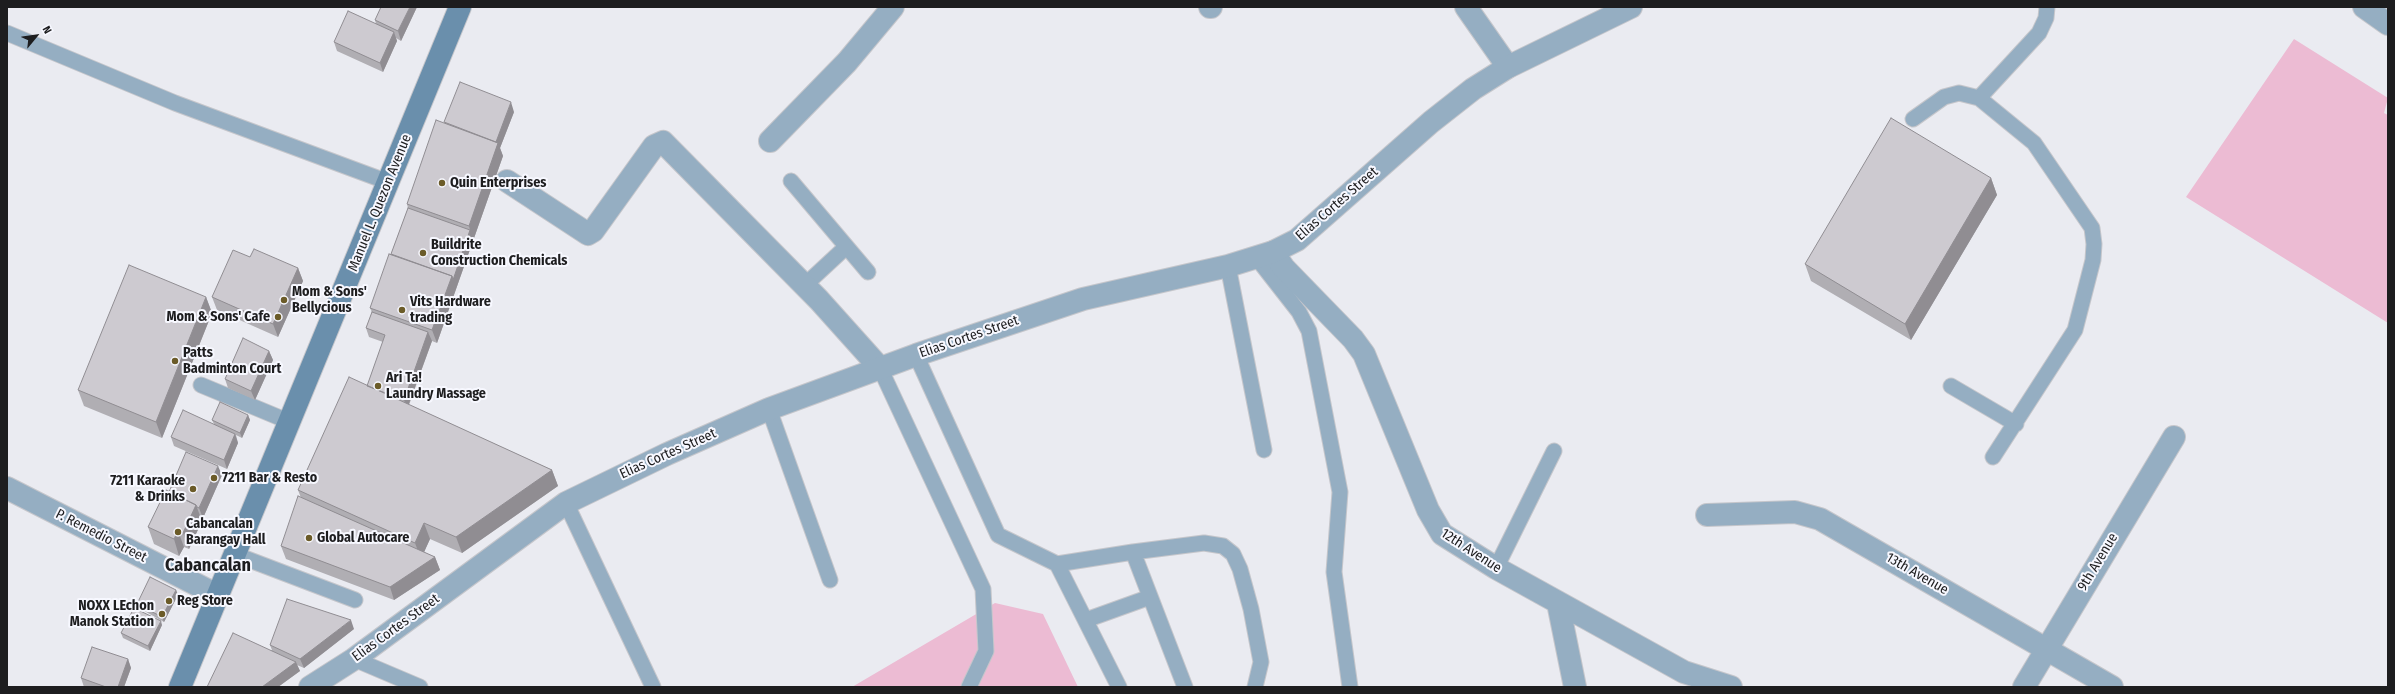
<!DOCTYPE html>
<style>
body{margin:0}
#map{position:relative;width:2395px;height:694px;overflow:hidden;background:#eaebf1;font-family:"Fira Sans Condensed",sans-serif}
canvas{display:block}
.frame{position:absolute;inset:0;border:8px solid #1d1d1f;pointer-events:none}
.north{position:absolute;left:16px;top:16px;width:40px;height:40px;-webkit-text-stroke:3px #f7f8ff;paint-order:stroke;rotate:61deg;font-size:11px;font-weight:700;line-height:16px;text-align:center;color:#1d1d1f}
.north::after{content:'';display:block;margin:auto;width:14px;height:18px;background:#1d1d1f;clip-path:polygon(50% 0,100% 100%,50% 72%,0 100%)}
</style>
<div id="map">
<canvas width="2395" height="694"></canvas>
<div class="frame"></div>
<div class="north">N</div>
</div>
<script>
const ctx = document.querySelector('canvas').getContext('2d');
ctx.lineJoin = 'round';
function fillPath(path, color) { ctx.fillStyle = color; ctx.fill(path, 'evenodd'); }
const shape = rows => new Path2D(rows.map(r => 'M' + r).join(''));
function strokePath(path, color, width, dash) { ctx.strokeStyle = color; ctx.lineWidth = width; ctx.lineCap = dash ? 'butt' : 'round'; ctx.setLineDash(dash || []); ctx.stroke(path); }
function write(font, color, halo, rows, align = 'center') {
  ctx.font = font + ' "Fira Sans Condensed",sans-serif'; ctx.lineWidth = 4; ctx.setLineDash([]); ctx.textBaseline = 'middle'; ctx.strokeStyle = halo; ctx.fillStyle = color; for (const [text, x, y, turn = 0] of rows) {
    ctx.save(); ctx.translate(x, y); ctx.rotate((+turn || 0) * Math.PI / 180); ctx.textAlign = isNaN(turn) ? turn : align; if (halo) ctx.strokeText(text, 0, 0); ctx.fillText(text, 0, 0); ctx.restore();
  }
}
fillPath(shape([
 [2294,39,2388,98,2384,113,2388,115,2388,323,2186,197],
 [995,603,1043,614,1078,687,852,687]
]), '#ecbbd3');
const service = shape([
 [7,33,175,103,388,182],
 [1979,98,2039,33,2046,18,2047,7],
 [1913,119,1944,97,1959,93,1979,98,2034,143,2092,228,2094,244,2093,260,2075,330,1993,457],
 [791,181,868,272],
 [1256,257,1299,312,1309,331,1340,492,1334,572,1350,687],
 [1228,266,1264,450],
 [805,285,846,247],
 [916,355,998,535,1057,564,1133,552,1185,687],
 [880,368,983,589,986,651,969,687],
 [201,385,290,422],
 [1951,386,2016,424],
 [769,409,830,580],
 [566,503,653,687],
 [1133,552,1204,543,1223,546,1233,554,1240,569,1251,609,1261,662,1255,687],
 [234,554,355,600],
 [1057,564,1119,687],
 [1496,568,1554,451],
 [1086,620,1150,597],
 [354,659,420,687]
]);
const minor = shape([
 [1210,7,1211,7],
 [1466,7,1508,67],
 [2364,7,2388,24],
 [770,141,847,62,893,7],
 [507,181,588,234,593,231,654,146,663,142,819,300,880,368],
 [1273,252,1284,268,1353,339,1364,354,1428,510,1442,534,1496,568,1684,672,1731,687],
 [1707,515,1795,512,1820,519,2112,687],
 [1558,603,1575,687],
 [2024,687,2174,437]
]);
const tertiary = shape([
 [7,488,217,595],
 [310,687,354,659,566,503,667,454,769,409,916,355,1083,299,1228,266,1273,252,1297,240,1431,122,1473,89,1508,67,1631,7]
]);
const secondary = shape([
 [180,687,460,7]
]);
strokePath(service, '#c5c6cb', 17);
strokePath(minor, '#c5c6cb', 24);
strokePath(tertiary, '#c5c6cb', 24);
strokePath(secondary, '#c5c6cb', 24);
strokePath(service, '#95aec2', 15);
strokePath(minor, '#95aec2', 22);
strokePath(tertiary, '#95aec2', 22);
strokePath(secondary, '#6a8fac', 22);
fillPath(shape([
 [417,7,401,41,396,38,397,41,383,72,337,51,334,42,376,24,375,20],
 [514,112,500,148,503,156,437,343,432,341,409,405,552,470,558,486,462,553,430,539,424,552,435,557,440,570,394,600,286,559,281,546,301,498,298,490,367,386,383,342,369,337,366,328,372,312,370,308,391,254,408,208,407,204,445,123,444,122],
 [1991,178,1997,195,1911,340,1811,281,1805,264],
 [250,257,298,268,303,281,278,337,217,310,212,297],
 [206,297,212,313,162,438,84,406,78,390],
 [269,351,273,360,255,400,228,388,225,379],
 [248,415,250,420,242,438,236,435,238,443,227,469,174,446,171,437,214,424,212,420],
 [222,475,203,518,200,516,202,521,189,549,184,547,179,556,154,544,148,527,169,492],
 [176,590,178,595,164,622,139,608,137,604],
 [162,625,150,651,123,638,121,633],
 [354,629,304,668,297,665,300,671,278,687,207,687,272,650,270,645],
 [128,659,131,668,124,687,84,687,81,678]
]), '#b0aeb3');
fillPath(shape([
 [410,7,417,7,401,41,398,31],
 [394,32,397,41,383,72,380,63],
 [511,102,514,112,500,148,503,156,437,343,432,330,452,276,470,230,469,226,496,142],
 [1991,178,1997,195,1911,340,1905,324],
 [298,268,303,281,278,337,273,324],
 [206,297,212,313,162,438,156,422],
 [428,332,432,341,407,409,404,400],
 [269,351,273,360,255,400,251,391],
 [248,415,250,420,242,438,240,433],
 [235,434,238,443,227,469,224,460],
 [218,466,222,475,203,518,199,508],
 [552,470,558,486,462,553,456,537],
 [196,505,202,521,189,549,183,533],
 [424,523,430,539,421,559,415,543],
 [178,531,184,547,179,556,174,539],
 [435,557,440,570,394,600,390,587],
 [176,590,178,595,164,622,162,617],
 [351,620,354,629,304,668,300,659],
 [161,621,162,625,150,651,148,646],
 [128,659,131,668,124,687,118,687],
 [296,662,300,671,278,687,262,687]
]), '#908d92');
const building = shape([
 [381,7,410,7,398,31,375,20,381,7],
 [348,11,394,32,380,63,334,42,348,11],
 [460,82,511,102,496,142,444,122,460,82],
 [1891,118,1991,178,1905,324,1805,264,1891,118],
 [436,120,498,143,469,226,407,204,436,120],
 [408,208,470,230,453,280,452,276,391,254,408,208],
 [254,249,298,268,273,324,212,297,233,250,250,257,254,249],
 [389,254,452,276,432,330,370,308,389,254],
 [129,265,206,297,156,422,78,390,129,265],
 [372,312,428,332,404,400,367,386,385,335,366,328,372,312],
 [243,338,269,351,251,391,225,379,243,338],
 [349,377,552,470,456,537,424,523,415,543,298,490,349,377],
 [220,402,248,415,240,433,212,420,220,402],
 [183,410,235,434,224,460,171,437,183,410],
 [186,452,218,466,199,508,197,507,196,505,169,492,186,452],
 [166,490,196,505,183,533,178,531,174,539,148,527,166,490],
 [298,496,435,557,390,587,281,546,298,496],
 [150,577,176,590,162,617,137,604,150,577],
 [287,599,351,620,300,659,270,645,287,599],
 [134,608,161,621,148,646,121,633,134,608],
 [233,633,296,662,262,687,207,687,233,633],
 [92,647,128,659,118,687,106,687,81,678,92,647]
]);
fillPath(building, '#cdcad0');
strokePath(building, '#908d92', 1);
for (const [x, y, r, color] of [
 [442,183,4,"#6b5b28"],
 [423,253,4,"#6b5b28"],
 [284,300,4,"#6b5b28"],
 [402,310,4,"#6b5b28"],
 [278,317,4,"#6b5b28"],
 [175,361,4,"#6b5b28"],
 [378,386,4,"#6b5b28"],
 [214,478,4,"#6b5b28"],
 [193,489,4,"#6b5b28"],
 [178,532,4,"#6b5b28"],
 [309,538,4,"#6b5b28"],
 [169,601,4,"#6b5b28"],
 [162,614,4,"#6b5b28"]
]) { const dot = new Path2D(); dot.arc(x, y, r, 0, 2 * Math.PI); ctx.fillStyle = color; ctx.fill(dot); strokePath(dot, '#f7f8ff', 1.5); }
write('bold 14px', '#1d1d1f', '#f7f8ff', [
 ["Quin Enterprises",450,183],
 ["Buildrite",431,245],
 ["Construction Chemicals",431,261],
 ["Mom & Sons'",292,292],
 ["Bellycious",292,308],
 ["Vits Hardware",410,302],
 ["trading",410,318],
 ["Mom & Sons' Cafe",270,317,"right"],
 ["Patts",183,353],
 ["Badminton Court",183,369],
 ["Ari Ta!",386,378],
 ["Laundry Massage",386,394],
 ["7211 Bar & Resto",222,478],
 ["7211 Karaoke",185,481,"right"],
 ["& Drinks",185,497,"right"],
 ["Cabancalan",186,524],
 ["Barangay Hall",186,540],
 ["Global Autocare",317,538],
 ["Reg Store",177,601],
 ["NOXX LEchon",154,606,"right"],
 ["Manok Station",154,622,"right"]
], 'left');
write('14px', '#1d1d1f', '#f7f8ff', [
 ["Manuel L. Quezon Avenue",380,203,-68],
 ["Elias Cortes Street",1337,204,-41],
 ["Elias Cortes Street",969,337,-19],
 ["Elias Cortes Street",668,454,-24],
 ["P. Remedio Street",101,536,27],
 ["12th Avenue",1471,551,33],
 ["9th Avenue",2098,562,-59],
 ["13th Avenue",1917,574,30],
 ["Elias Cortes Street",396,628,-36]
]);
write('bold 18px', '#1d1d1f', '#f7f8ff', [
 ["Cabancalan",208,566]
]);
</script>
